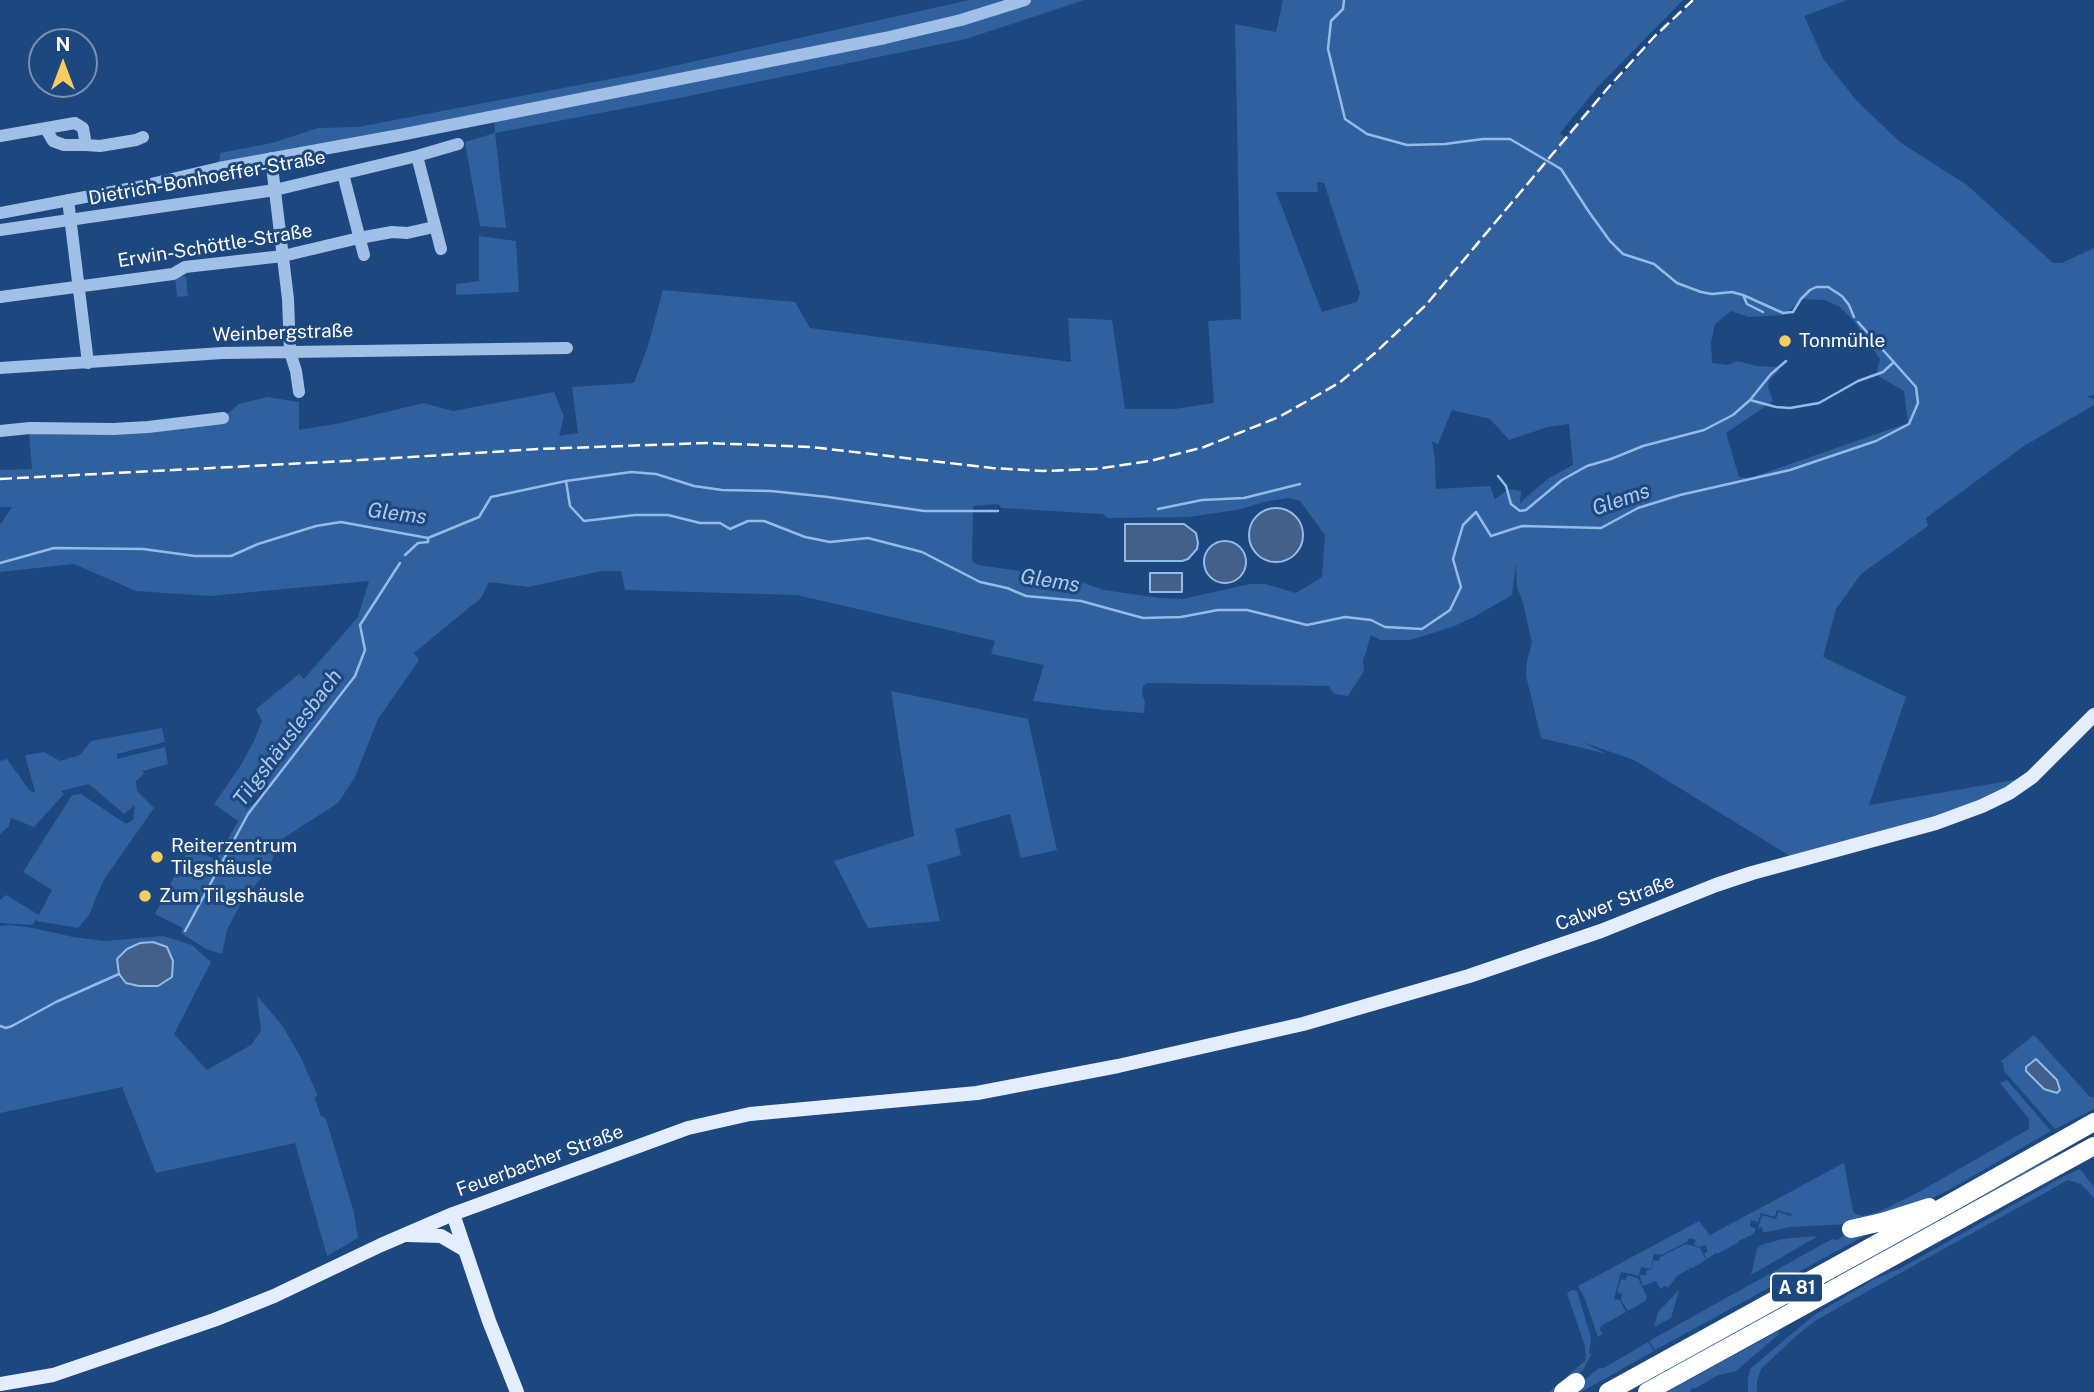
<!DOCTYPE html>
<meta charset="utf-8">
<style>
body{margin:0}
#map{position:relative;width:2094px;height:1392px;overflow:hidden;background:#1d477f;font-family:"Public Sans",sans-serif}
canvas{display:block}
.north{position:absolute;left:28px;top:28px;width:70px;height:70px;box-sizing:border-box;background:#1d477f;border:2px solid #7791b2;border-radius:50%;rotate:0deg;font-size:19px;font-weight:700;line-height:28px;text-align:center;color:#fff}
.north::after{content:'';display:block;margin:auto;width:24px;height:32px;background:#f8cd5f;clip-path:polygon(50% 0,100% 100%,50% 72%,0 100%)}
</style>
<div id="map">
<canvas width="2094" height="1392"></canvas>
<div class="north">N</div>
</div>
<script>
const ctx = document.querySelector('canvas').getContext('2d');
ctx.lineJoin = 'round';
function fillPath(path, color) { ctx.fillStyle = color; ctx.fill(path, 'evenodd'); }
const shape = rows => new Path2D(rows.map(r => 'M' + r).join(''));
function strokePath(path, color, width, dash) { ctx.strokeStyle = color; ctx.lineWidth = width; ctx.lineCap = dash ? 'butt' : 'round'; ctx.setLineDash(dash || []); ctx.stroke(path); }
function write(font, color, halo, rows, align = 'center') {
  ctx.font = font + ' "Public Sans",sans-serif'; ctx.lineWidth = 6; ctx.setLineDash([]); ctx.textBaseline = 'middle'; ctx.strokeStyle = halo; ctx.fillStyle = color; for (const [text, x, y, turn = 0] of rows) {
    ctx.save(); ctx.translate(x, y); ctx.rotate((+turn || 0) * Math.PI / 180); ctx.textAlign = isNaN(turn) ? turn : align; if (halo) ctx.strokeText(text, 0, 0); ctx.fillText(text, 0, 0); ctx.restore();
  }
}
fillPath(shape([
 [969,0,1084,0,966,39,674,99,495,133,506,228,480,226,465,142,495,133,494,116,219,168,220,153,272,143,318,128,358,127,647,72],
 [1283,0,1683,0,1597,88,1560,133,1565,138,1664,29,1696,0,1847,0,1804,16,1824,60,1857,101,1901,143,1967,185,2053,263,2062,263,2094,248,2094,395,2086,396,2094,399,2094,405,2024,446,1926,518,1928,526,1861,574,1836,609,1823,657,1906,697,1869,805,2032,777,1982,806,1790,856,1634,760,1582,742,1607,754,1541,738,1526,676,1527,661,1532,643,1523,603,1517,587,1516,563,1512,595,1474,617,1452,627,1410,640,1380,640,1371,635,1363,661,1364,671,1348,696,1334,694,1329,686,1147,683,1143,686,1142,695,1145,701,1144,713,1104,710,1033,701,1044,665,991,654,995,641,797,595,625,590,621,571,602,571,529,587,489,582,481,598,414,653,419,660,378,719,355,777,338,803,279,841,270,866,240,905,227,930,222,954,206,949,181,933,183,928,155,914,190,846,216,860,238,821,214,804,241,765,254,741,262,721,256,709,299,674,304,679,358,617,369,581,210,596,136,591,74,564,0,572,0,525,12,507,0,507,0,470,32,469,29,432,226,415,239,404,267,397,299,402,299,430,341,423,423,403,453,411,554,392,564,416,559,436,578,433,572,387,634,383,647,349,663,290,795,302,810,328,1071,362,1068,318,1112,320,1125,409,1174,409,1214,403,1208,321,1241,319,1235,24,1276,32],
 [1317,182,1324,183,1360,293,1357,302,1322,312,1276,192,1318,192],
 [1801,299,1824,300,1839,306,1854,321,1880,359,1876,375,1904,391,1908,423,1750,478,1739,477,1726,433,1773,401,1768,387,1769,380,1779,371,1776,367,1757,366,1738,361,1728,365,1712,363,1711,343,1715,324,1731,311,1749,317,1785,315],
 [1452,410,1490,419,1509,440,1548,427,1569,424,1573,465,1549,478,1524,499,1520,504,1521,491,1509,489,1495,499,1490,486,1436,489,1435,460,1432,441,1438,444],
 [1289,498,1300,501,1325,535,1322,577,1296,593,1265,584,1250,584,1183,599,1160,598,1104,590,1070,578,978,565,972,561,973,506,998,504,1002,508,1103,514,1107,518,1188,517,1237,510,1268,501],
 [265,781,271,788,245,811,264,781],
 [479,236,516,241,519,292,456,295,456,284,479,281],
 [186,276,188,296,177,297,175,277],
 [891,691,1028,719,1057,850,1021,858,1010,814,955,829,961,855,927,865,940,921,868,928,834,861,914,836],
 [162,728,165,742,117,754,117,759,165,747,168,764,143,771,144,774,136,781,137,791,154,808,103,881,89,915,78,928,37,921,37,918,32,925,0,923,0,900,6,895,39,915,52,890,23,872,72,795,81,794,126,824,133,820,135,805,124,814,89,784,61,791,64,794,34,827,11,818,9,826,0,834,0,761,7,759,30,791,35,792,25,755,44,752,60,761,80,755,91,741],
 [9,925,28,927,73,937,105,941,163,936,192,945,211,962,174,1034,207,1070,251,1045,261,1031,257,996,282,1025,300,1056,317,1094,315,1099,321,1116,326,1119,354,1213,358,1238,327,1256,295,1143,156,1173,122,1087,0,1113,0,926],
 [140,943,140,986,117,959,127,949],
 [2034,1035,2090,1097,2094,1097,2094,1109,2055,1129,2004,1071,2003,1062,2000,1062],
 [2007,1080,2051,1131,1949,1190,1915,1206,1850,1224,1790,1227,1767,1232,1763,1232,1762,1227,1758,1228,1762,1215,1776,1219,1778,1212,1791,1216,1792,1214,1777,1210,1775,1217,1761,1213,1758,1222,1751,1220,1750,1226,1756,1229,1753,1234,1741,1240,1738,1240,1739,1242,1717,1254,1716,1253,1707,1259,1704,1254,1708,1251,1705,1245,1700,1247,1694,1245,1696,1240,1689,1238,1687,1242,1661,1255,1654,1254,1651,1269,1641,1267,1639,1275,1646,1275,1647,1270,1651,1270,1654,1260,1659,1261,1660,1257,1686,1244,1700,1248,1706,1260,1692,1268,1689,1267,1689,1269,1677,1276,1668,1288,1665,1286,1660,1289,1656,1281,1643,1286,1640,1276,1621,1272,1614,1299,1620,1300,1626,1312,1601,1326,1600,1329,1602,1334,1598,1337,1585,1299,1578,1286,1699,1221,1710,1235,1844,1163,1853,1211,1856,1214,1862,1216,1878,1212,1917,1193,2029,1129,2029,1119,2000,1083],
 [2054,1155,2056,1158,1629,1392,1625,1392],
 [2080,1169,2094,1187,2094,1198,2081,1184,2068,1180,1850,1301,1815,1321,1795,1337,1761,1369,1757,1381,1757,1392,1748,1392,1748,1378,1750,1369,1814,1315,1876,1278,1899,1269,2064,1176],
 [1847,1234,1868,1234,1655,1350,1649,1341,1832,1239,1837,1240],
 [1816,1236,1815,1238,1751,1275,1757,1249,1761,1245,1782,1239],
 [1627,1275,1638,1278,1647,1297,1645,1301,1628,1311,1621,1300,1622,1294,1617,1292,1621,1279,1626,1280],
 [1572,1290,1577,1291,1591,1338,1589,1354,1592,1353,1583,1370,1556,1392,1549,1392,1586,1360,1585,1346,1567,1293],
 [1679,1290,1671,1318,1654,1327,1658,1312],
 [1780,1330,1777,1336,1736,1371,1718,1375,1696,1388,1692,1388,1690,1392,1667,1392],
 [1648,1342,1654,1351,1581,1392,1570,1392,1599,1368,1604,1368]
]), '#30609d');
const water = shape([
 '1249 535a27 27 0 1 1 54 0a27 27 0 1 1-54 0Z',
 [1125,524,1184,524,1196,533,1198,543,1197,549,1188,559,1182,561,1125,561,1125,524],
 '1204 562a21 21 0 1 1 42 0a21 21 0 1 1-42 0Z',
 [1150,573,1182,573,1182,592,1150,592,1150,573],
 [153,942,167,947,173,961,172,977,158,986,139,986,126,983,119,974,117,959,127,949,140,943,153,942],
 [2036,1059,2057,1080,2060,1090,2057,1093,2044,1089,2026,1071,2026,1067,2036,1059]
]);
fillPath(water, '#42608a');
strokePath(water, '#94bbea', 2);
strokePath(shape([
 [1344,0,1343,9,1331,21,1328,49,1345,119,1367,134,1407,145,1445,144,1483,139,1510,139,1561,169,1589,212,1610,241,1623,254,1654,264,1677,283,1701,292,1712,294,1732,292,1743,295,1783,313,1793,312,1801,299,1810,290,1816,287,1828,287,1842,296,1849,305,1854,317],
 [1743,295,1747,304,1763,312],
 [1750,400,1776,407,1790,408,1819,403,1858,381,1883,372,1894,362],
 [1498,476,1506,486,1511,504,1520,511,1526,510,1562,480,1587,466,1611,459,1643,446,1704,430,1733,415,1750,400,1771,374,1786,361],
 [566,481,631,472,656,474,694,486,722,490,771,491,828,497,924,511,998,511],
 [1158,509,1202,500,1244,498,1300,484],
 [405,555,418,543,428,542,428,538],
 [0,563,54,548,143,549,195,556,231,556,258,544,316,526,341,522,428,538,479,517,491,497,566,481,570,506,584,521,635,515,668,515,700,523,720,523,730,529,748,521,764,521,805,537,830,542,868,538,922,552,980,582,1007,588,1026,596,1081,601,1143,618,1181,617,1218,610,1247,610,1307,625,1345,617,1371,620,1385,627,1422,629,1450,610,1461,587,1453,559,1463,525,1476,512,1491,536,1522,526,1601,528,1638,508,1680,495,1790,470,1876,441,1909,424,1918,403,1916,387,1858,322],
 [185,931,248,814,355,676,365,650,360,625,400,563],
 [0,1026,6,1028,12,1026,56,1002,119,974]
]), '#94bbea', 2.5);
strokePath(shape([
 [0,136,75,123,83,128,86,145,64,145,53,141,46,129],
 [86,145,100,146,136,140,143,137],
 [417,156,441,249],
 [271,158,288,299,290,352,296,371,299,392],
 [343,174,364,255],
 [68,200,88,363],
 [0,213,138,187,219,168,400,135,885,38,961,20,1025,0],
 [0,230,275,190,417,156,458,144],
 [0,297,173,274,185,267,283,256,359,238,392,232,407,233,434,227],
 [0,368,222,353,567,348],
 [0,431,30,428,113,429,148,427,223,418]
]), '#a1c0e8', 12);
strokePath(shape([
 [453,1214,489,1321,517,1392],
 [407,1235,441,1236,465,1250],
 [0,1384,53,1375,214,1320,274,1296,381,1245,453,1214,688,1128,750,1114,977,1093,1118,1066,1303,1024,1469,976,1601,931,1716,885,1752,873,1936,823,1982,806,2009,793,2032,777,2094,715]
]), '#e3edfe', 14);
strokePath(shape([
 [1851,1229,1882,1222,1929,1207],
 [1563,1392,1576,1382],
 [1608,1392,1956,1200,2094,1122],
 [1647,1392,2094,1146]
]), '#fff', 18);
strokePath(shape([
 [0,479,346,461,539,449,706,443,811,447,992,468,1043,471,1095,469,1150,461,1204,447,1279,417,1339,383,1375,353,1426,305,1607,89,1654,37,1693,0]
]), '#fff', 2.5, [12, 5]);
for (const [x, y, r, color] of [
 [1785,341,7,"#f8cd5f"],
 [157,857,7,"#f8cd5f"],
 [145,896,7,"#f8cd5f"]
]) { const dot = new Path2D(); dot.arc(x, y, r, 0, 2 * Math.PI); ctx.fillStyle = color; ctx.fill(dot); strokePath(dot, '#1d477f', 2.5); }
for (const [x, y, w] of [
 [1797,1288,52]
]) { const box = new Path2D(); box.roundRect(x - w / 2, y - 14.5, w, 29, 5); ctx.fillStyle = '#1d477f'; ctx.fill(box); strokePath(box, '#fff', 2); }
write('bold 18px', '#fff', null, [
 ["A 81",1797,1288]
]);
write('19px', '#fff', '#1d477f', [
 ["Dietrich-Bonhoeffer-Straße",207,178,-10],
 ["Erwin-Schöttle-Straße",215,246,-9],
 ["Weinbergstraße",283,333,-2],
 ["Calwer Straße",1615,903,-21],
 ["Feuerbacher Straße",540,1161,-20]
]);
write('19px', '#fff', '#1d477f', [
 ["Tonmühle",1799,341],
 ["Reiterzentrum",171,846],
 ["Tilgshäusle",171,868],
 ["Zum Tilgshäusle",159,896]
], 'left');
write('italic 21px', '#accaf0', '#1d477f', [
 ["Glems",1621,500,-19],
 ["Glems",397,514,7],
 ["Glems",1050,581,9],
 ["Tilgshäuslesbach",288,738,-53]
]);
</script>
